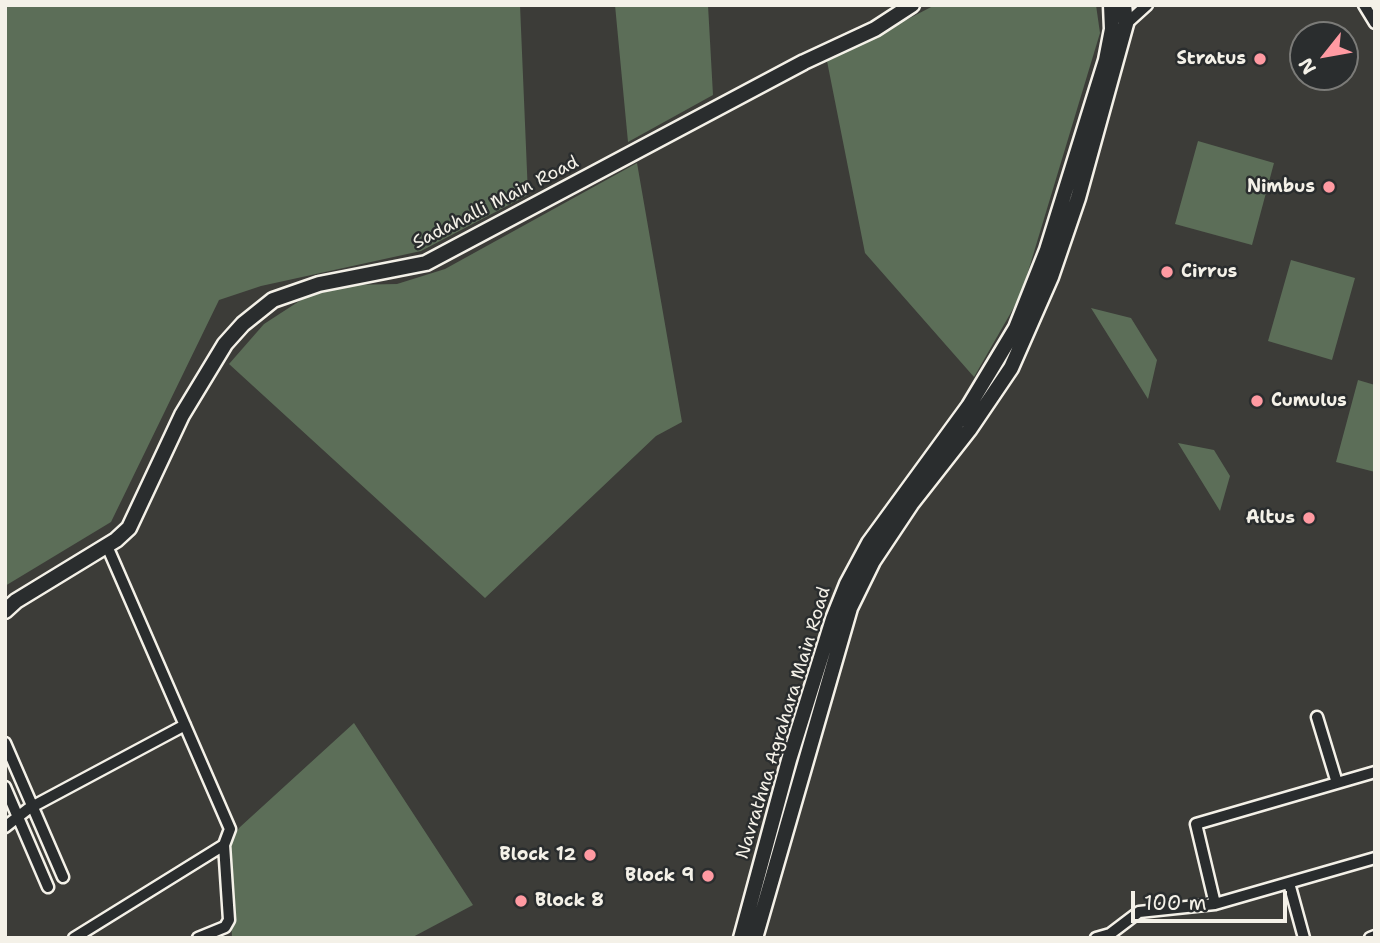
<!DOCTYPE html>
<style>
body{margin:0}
#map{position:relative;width:1380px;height:943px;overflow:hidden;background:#3c3c38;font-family:"Shantell Sans",sans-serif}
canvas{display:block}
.frame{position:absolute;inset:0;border:7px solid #f4f1e8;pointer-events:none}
.north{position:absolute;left:1289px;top:21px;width:70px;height:70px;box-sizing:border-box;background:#2a2d2e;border:2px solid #7b7b78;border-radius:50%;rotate:239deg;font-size:19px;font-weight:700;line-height:28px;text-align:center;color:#f4f1e8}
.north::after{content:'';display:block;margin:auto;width:24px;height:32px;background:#ff9aa2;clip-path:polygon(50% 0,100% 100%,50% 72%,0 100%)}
.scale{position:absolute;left:1131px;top:891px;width:156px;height:32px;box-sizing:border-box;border:4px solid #f4f1e8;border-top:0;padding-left:9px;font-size:21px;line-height:24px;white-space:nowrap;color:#f4f1e8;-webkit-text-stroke:5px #2a2d2e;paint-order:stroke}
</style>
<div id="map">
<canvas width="1380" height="943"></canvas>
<div class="frame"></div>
<div class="north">N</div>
<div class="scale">100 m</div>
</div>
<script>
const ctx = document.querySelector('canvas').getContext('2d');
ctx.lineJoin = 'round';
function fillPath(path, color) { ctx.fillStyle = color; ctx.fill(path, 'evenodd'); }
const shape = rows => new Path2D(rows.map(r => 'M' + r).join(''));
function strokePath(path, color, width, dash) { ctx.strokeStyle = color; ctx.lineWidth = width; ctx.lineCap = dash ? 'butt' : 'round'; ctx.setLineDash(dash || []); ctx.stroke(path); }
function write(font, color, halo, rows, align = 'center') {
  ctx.font = font + ' "Shantell Sans",sans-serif'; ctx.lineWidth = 5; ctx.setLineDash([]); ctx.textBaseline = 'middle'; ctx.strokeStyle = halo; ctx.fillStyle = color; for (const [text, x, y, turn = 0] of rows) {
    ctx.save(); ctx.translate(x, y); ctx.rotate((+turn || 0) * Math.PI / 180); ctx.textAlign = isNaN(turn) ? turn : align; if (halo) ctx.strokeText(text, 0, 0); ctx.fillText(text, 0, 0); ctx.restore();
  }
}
fillPath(shape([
 [5,5,520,5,528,195,421,251,261,286,219,300,111,522,5,586],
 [615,5,708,5,713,95,628,142],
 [935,5,1096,5,1100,33,1021,295,974,377,865,253,827,61],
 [1198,141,1274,163,1252,245,1175,224],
 [637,163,682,422,656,436,485,598,229,364,264,324,304,298,349,285,397,284,445,269],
 [1291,260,1355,278,1332,360,1268,341],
 [1091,308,1131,318,1157,360,1148,399],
 [1358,380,1375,385,1375,472,1336,462],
 [1178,443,1214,450,1230,476,1220,511],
 [354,723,473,905,411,938,232,938,227,844,240,827]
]), '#5c6e58');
const street = shape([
 [1364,5,1375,23],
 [1126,24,1147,5],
 [107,546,230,829,224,845,229,920,225,927,198,938],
 [1317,717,1337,783],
 [5,743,63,877],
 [5,787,48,887],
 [5,827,28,809,185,725],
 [1289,883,1304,938],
 [1215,904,1196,824,1375,772],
 [74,938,224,845],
 [1096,938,1110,934,1139,912,1215,904,1375,858],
 [1370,938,1375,936]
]);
const secondary = shape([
 [5,611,16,601,116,540,129,528,182,415,225,344,243,324,273,300,319,284,426,263,804,62,875,29,912,5],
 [741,938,789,760,833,619,847,584,869,543,969,406,1016,328,1047,250,1106,60,1112,29,1111,5],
 [755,938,850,608,873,561,911,504,969,430,1011,368,1051,277,1078,198,1126,24,1124,5]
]);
strokePath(street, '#f4f1e8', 15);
strokePath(secondary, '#f4f1e8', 19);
strokePath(street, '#2a2d2e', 10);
strokePath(secondary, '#2a2d2e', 14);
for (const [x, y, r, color] of [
 [1260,59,7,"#ff9aa2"],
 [1329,187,7,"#ff9aa2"],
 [1167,272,7,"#ff9aa2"],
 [1257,401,7,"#ff9aa2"],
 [1309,518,7,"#ff9aa2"],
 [590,855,7,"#ff9aa2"],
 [708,876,7,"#ff9aa2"],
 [521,901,7,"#ff9aa2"]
]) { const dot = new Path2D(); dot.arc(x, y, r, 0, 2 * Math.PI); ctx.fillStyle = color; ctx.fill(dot); strokePath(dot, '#2a2d2e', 2.5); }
write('bold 18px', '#f4f1e8', '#2a2d2e', [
 ["Stratus",1246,59],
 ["Nimbus",1315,187],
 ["Cirrus",1181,272,"left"],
 ["Cumulus",1271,401,"left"],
 ["Altus",1295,518],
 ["Block 12",576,855],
 ["Block 9",694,876],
 ["Block 8",535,901,"left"]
], 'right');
write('18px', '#f4f1e8', '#2a2d2e', [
 ["Sadahalli Main Road",496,203,-27],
 ["Navrathna Agrahara Main Road",784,723,-73]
]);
</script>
